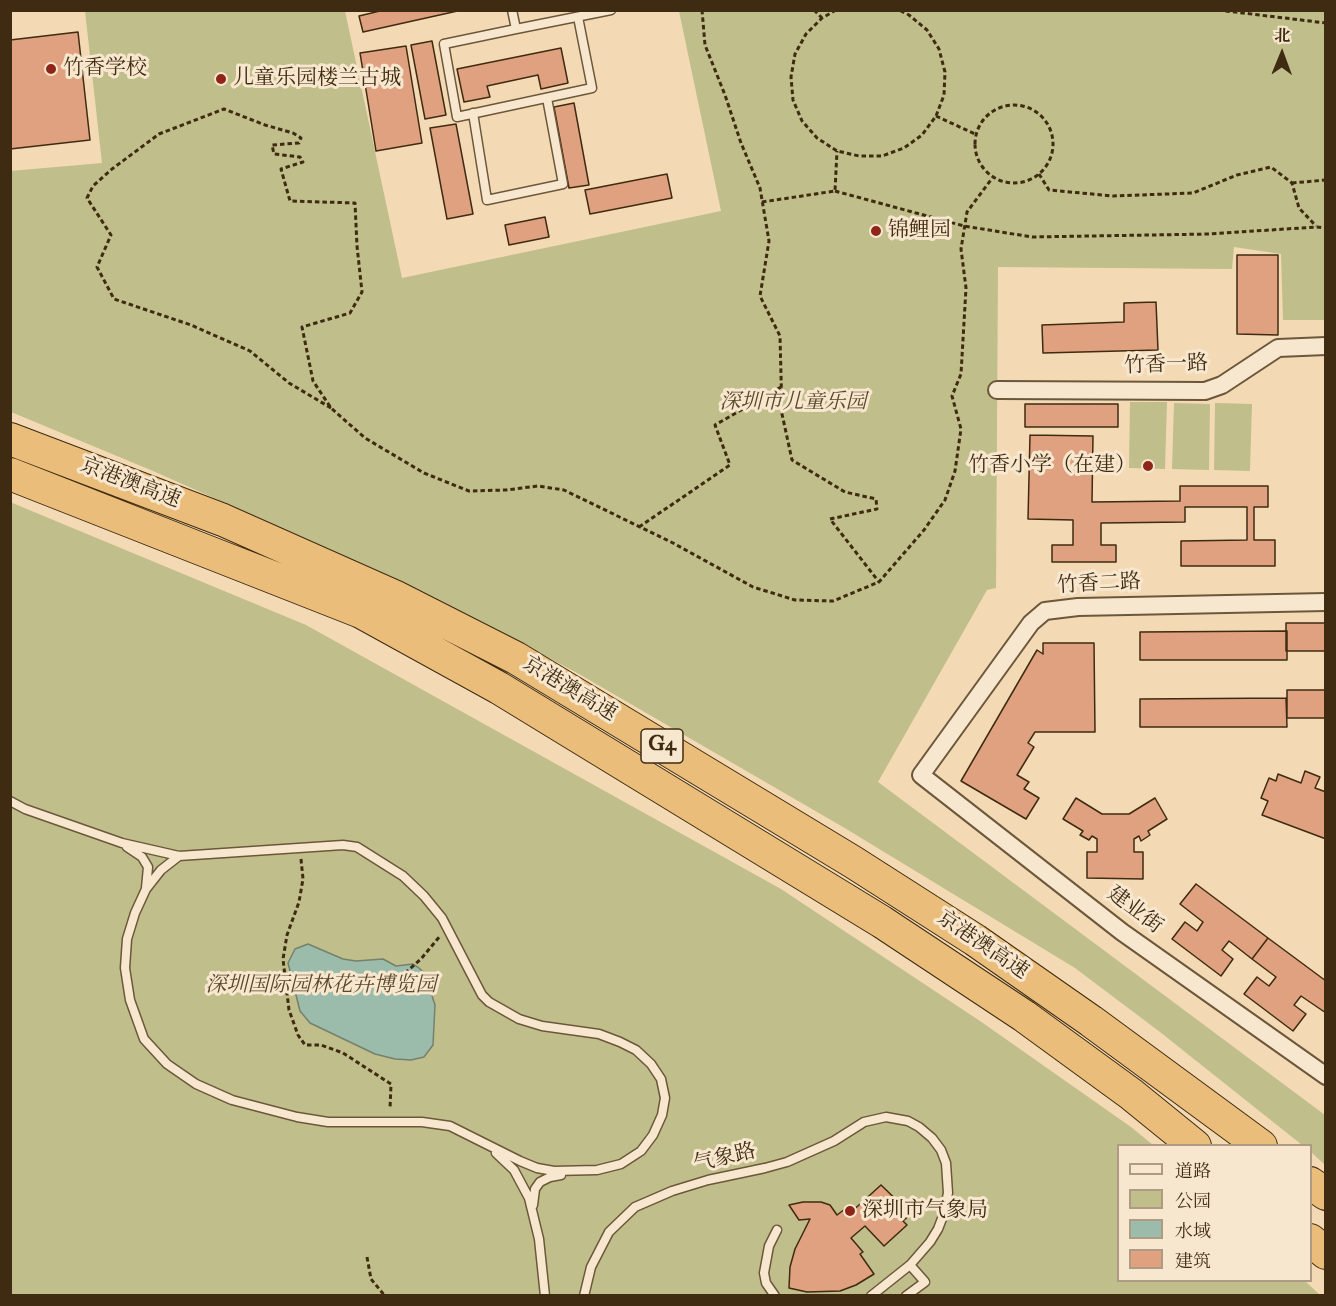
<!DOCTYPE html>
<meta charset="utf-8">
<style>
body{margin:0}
#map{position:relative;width:1336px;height:1306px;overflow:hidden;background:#f3dab5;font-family:"IM FELL Double Pica","Noto Serif SC",serif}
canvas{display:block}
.frame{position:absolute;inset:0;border:12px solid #3f2b11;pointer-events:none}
.legend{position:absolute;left:1117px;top:1144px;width:195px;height:138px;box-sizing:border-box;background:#f7e7cf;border:2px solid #ad9c83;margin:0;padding:8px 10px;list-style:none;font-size:18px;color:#3f2b11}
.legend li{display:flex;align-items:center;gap:12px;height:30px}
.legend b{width:30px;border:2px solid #ad9c83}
.north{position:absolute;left:1252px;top:24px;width:60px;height:60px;-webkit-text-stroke:4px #f7e7cf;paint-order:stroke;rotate:1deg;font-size:16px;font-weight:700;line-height:24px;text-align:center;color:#3f2b11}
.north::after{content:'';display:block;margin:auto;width:21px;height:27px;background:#3f2b11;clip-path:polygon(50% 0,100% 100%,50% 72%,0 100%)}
</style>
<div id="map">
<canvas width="1336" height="1306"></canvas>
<div class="frame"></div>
<ul class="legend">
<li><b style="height:8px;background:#f7e7cf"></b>道路</li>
<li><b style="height:16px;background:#c0be8a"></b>公园</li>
<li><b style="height:16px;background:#9bbbab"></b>水域</li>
<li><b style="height:16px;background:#dfa17f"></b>建筑</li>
</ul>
<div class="north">北</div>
</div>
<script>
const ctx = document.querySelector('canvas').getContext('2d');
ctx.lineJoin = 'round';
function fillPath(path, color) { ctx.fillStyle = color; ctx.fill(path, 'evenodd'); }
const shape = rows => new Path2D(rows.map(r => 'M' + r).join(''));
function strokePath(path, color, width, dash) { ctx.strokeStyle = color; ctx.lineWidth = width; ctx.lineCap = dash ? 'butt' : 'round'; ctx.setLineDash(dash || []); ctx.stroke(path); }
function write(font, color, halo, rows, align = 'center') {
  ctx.font = font + ' "IM FELL Double Pica","Noto Serif SC",serif'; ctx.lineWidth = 6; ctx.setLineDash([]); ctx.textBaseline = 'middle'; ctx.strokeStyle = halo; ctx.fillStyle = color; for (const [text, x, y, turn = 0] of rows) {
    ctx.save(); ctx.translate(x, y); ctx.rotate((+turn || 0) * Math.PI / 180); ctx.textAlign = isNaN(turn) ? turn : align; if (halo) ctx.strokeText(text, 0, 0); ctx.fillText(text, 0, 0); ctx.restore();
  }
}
fillPath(shape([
 [85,11,345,11,402,278,721,211,679,11,1325,11,1325,320,1283,320,1281,254,1234,247,1232,269,998,267,996,588,987,590,878,782,1325,1115,1325,1165,1311,1152,1310,1146,1302,1145,1160,1032,1075,968,843,827,579,674,508,636,376,570,153,471,11,412,10,171,102,163],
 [1130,402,1167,402,1165,469,1129,468],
 [1174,403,1210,404,1209,470,1172,469],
 [1215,403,1252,404,1250,471,1214,470],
 [10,502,306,625,781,889,980,1021,1131,1127,1153,1145,1118,1146,1118,1280,1305,1281,1320,1295,11,1295]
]), '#c0be8a');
const water = shape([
 [308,944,343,959,356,961,383,959,396,966,413,964,419,968,425,974,435,1005,433,1045,424,1057,411,1060,395,1059,375,1054,310,1023,300,1011,288,963,295,949,308,944]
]);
fillPath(water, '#9bbbab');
strokePath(water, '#76816d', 1.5);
const building = shape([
 [384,10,462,10,363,32,359,16,384,10],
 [78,32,90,140,10,149,10,40,78,32],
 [432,41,446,115,425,119,411,45,432,41],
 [406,46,422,143,376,151,360,53,406,46],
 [561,48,568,83,541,89,538,75,487,86,490,97,464,102,457,69,561,48],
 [574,103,589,185,569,188,554,107,574,103],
 [456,124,473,214,447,219,430,128,456,124],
 [667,174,672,198,590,214,585,190,667,174],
 [545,217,549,237,509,245,505,225,545,217],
 [1237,255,1278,255,1278,335,1237,334,1237,255],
 [1156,302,1158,350,1043,353,1042,325,1124,322,1124,303,1156,302],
 [1025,404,1118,404,1118,427,1025,427,1025,404],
 [1030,435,1093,436,1092,502,1180,501,1180,486,1268,486,1268,507,1254,507,1254,540,1275,540,1275,566,1181,566,1181,541,1247,540,1247,507,1185,507,1185,522,1101,523,1101,545,1116,545,1116,562,1052,562,1052,545,1073,545,1073,520,1028,519,1030,435],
 [1286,623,1326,623,1326,651,1286,651,1286,623],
 [1287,631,1287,660,1140,660,1140,632,1287,631],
 [1043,643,1094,643,1095,732,1035,732,1028,743,1034,747,1017,775,1029,782,1024,789,1039,798,1026,819,961,781,1037,650,1043,654,1043,643],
 [1287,690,1326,690,1326,718,1287,718,1287,690],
 [1286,698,1287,727,1140,727,1140,699,1286,698],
 [1305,771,1320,777,1315,788,1326,792,1326,839,1262,815,1268,801,1261,798,1269,778,1276,781,1278,774,1301,783,1305,771],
 [1076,798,1102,814,1129,814,1155,798,1167,819,1148,831,1150,835,1141,841,1139,836,1134,839,1134,852,1143,852,1143,879,1087,878,1087,852,1097,852,1097,839,1092,836,1089,840,1080,835,1083,831,1063,819,1076,798],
 [1196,884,1268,938,1252,959,1229,941,1222,950,1233,959,1221,976,1172,939,1185,922,1197,931,1203,922,1180,904,1196,884],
 [1268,938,1326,981,1326,1013,1301,996,1294,1005,1306,1014,1293,1031,1244,994,1257,977,1269,986,1276,977,1252,959,1268,938],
 [881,1185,911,1214,903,1221,907,1225,884,1246,865,1226,851,1238,863,1252,860,1254,874,1274,856,1285,840,1291,807,1292,789,1288,790,1267,795,1249,810,1219,799,1220,789,1205,803,1202,821,1202,830,1205,837,1215,845,1209,849,1214,881,1185]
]);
fillPath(building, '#dfa17f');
strokePath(building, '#3f2b11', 1.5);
const lane = shape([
 [512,10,516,29],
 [578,17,592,88,457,117,444,44,516,29,611,10],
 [473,113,487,200,563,184,547,98],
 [10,801,25,809,122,843,179,856,343,845,357,847,403,876,424,896,442,918,482,995,489,1002,519,1019,542,1026,599,1034,620,1042,636,1050,651,1064,661,1079,665,1098,662,1115,653,1135,641,1151,621,1164,597,1170,554,1171,537,1168,520,1161,450,1126,422,1122,328,1122,297,1117,232,1100,196,1084,167,1064,144,1039,130,1000,125,968,127,939,135,913,146,889,161,870,179,856],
 [127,847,142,857,148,867,146,888],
 [496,1153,514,1170,529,1198,539,1239,545,1296],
 [533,1205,535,1189,540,1182,550,1177,561,1175],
 [584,1296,591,1267,609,1232,635,1207,672,1191,708,1180,765,1168,787,1162,834,1141,864,1122,886,1117,908,1121,919,1127,932,1138,941,1150,946,1163,948,1193,943,1216,938,1229,930,1242,910,1265,871,1296],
 [775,1296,766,1283,764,1273,769,1246,777,1230],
 [906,1296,925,1282,910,1265]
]);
const street = shape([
 [997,390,1205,391,1222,385,1278,348,1326,346],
 [1326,602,1078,607,1045,611,1031,623,921,775,1122,932,1326,1076]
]);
const highway = shape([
 [10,439,223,520,394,596,516,658,853,862,975,940,1091,1021,1261,1146],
 [10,474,361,612,499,688,882,922,1024,1016,1131,1094,1195,1146],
 [1310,1183,1326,1194],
 [1310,1240,1326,1253]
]);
strokePath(lane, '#6c573a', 11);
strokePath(street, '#6c573a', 20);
strokePath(highway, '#3f2b11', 34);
strokePath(shape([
 [702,10,705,45,725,95,741,143,760,188,769,241,760,296,780,336,782,414,792,460,845,492,876,499,877,509,830,519,879,582],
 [814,10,822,18],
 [836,10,822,18,806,34,795,54,791,77,793,100,802,121,817,138,837,151,859,156,882,156,904,148,922,135,936,116,944,95,945,72,939,49,927,30,909,15,899,10],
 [1218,10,1326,23],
 '975 144a39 39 0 1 1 78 0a39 39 0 1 1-78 0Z',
 [936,116,975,134],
 [1039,174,1049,190,1113,196,1193,193,1237,175,1271,167,1292,183,1299,208,1316,226],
 [1292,183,1326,180],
 [835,191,964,226,1032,237,1209,234,1316,227,1326,228],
 [762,202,835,191,837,151],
 [331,408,289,383,250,351,191,325,114,299,97,267,111,235,87,198,93,186,112,169,159,134,224,109,265,125,293,133,301,138,299,143,272,145,274,154,300,157,303,162,281,169,290,201,355,203,357,246,362,292,350,313,302,327,313,381,331,408,365,438,424,473,469,491,506,490,538,486,564,490,673,543,753,587,795,600,833,601,879,582,924,530,945,500,955,471,961,429,952,396,961,374,966,288,961,249,967,212,993,177],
 [639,527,730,465,715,425,781,387],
 [301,859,303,879,299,902,287,935,283,959,289,1010,298,1035,305,1045,321,1045,343,1053,391,1084,390,1109],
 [405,973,421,959,440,936],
 [367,1257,371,1279,385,1296]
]), '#3f2b11', 3, [4.5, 3]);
strokePath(lane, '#f7e7cf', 8);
strokePath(street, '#f7e7cf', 16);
strokePath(highway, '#eabd7a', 32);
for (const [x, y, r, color] of [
 [51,69,6,"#8f2418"],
 [221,79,6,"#8f2418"],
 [876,231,6,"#8f2418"],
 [1148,466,6,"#8f2418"],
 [850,1211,6,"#8f2418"]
]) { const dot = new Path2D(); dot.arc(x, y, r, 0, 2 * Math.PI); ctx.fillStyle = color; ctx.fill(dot); strokePath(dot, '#f7e7cf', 2); }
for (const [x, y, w] of [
 [662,746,42]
]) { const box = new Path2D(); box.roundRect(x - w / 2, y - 17, w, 34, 4.5); ctx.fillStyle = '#f7e7cf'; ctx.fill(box); strokePath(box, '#3f2b11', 1.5); }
write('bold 20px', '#3f2b11', null, [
 ["G4",662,746]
]);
write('21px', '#3f2b11', '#f7e7cf', [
 ["竹香学校",63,69],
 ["儿童乐园楼兰古城",233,79],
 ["锦鲤园",888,231],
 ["竹香小学（在建）",1136,466,"right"],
 ["深圳市气象局",862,1211]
], 'left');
write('21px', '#3f2b11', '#f7e7cf', [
 ["竹香一路",1166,366,-2],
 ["京港澳高速",130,484,21],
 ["竹香二路",1099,585,-3],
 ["京港澳高速",569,690,31],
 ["建业街",1134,911,37],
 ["京港澳高速",982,946,34],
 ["气象路",725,1159,-13]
]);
write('italic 21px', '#594829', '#f7e7cf', [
 ["深圳市儿童乐园",793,403],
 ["深圳国际园林花卉博览园",321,986]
]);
</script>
